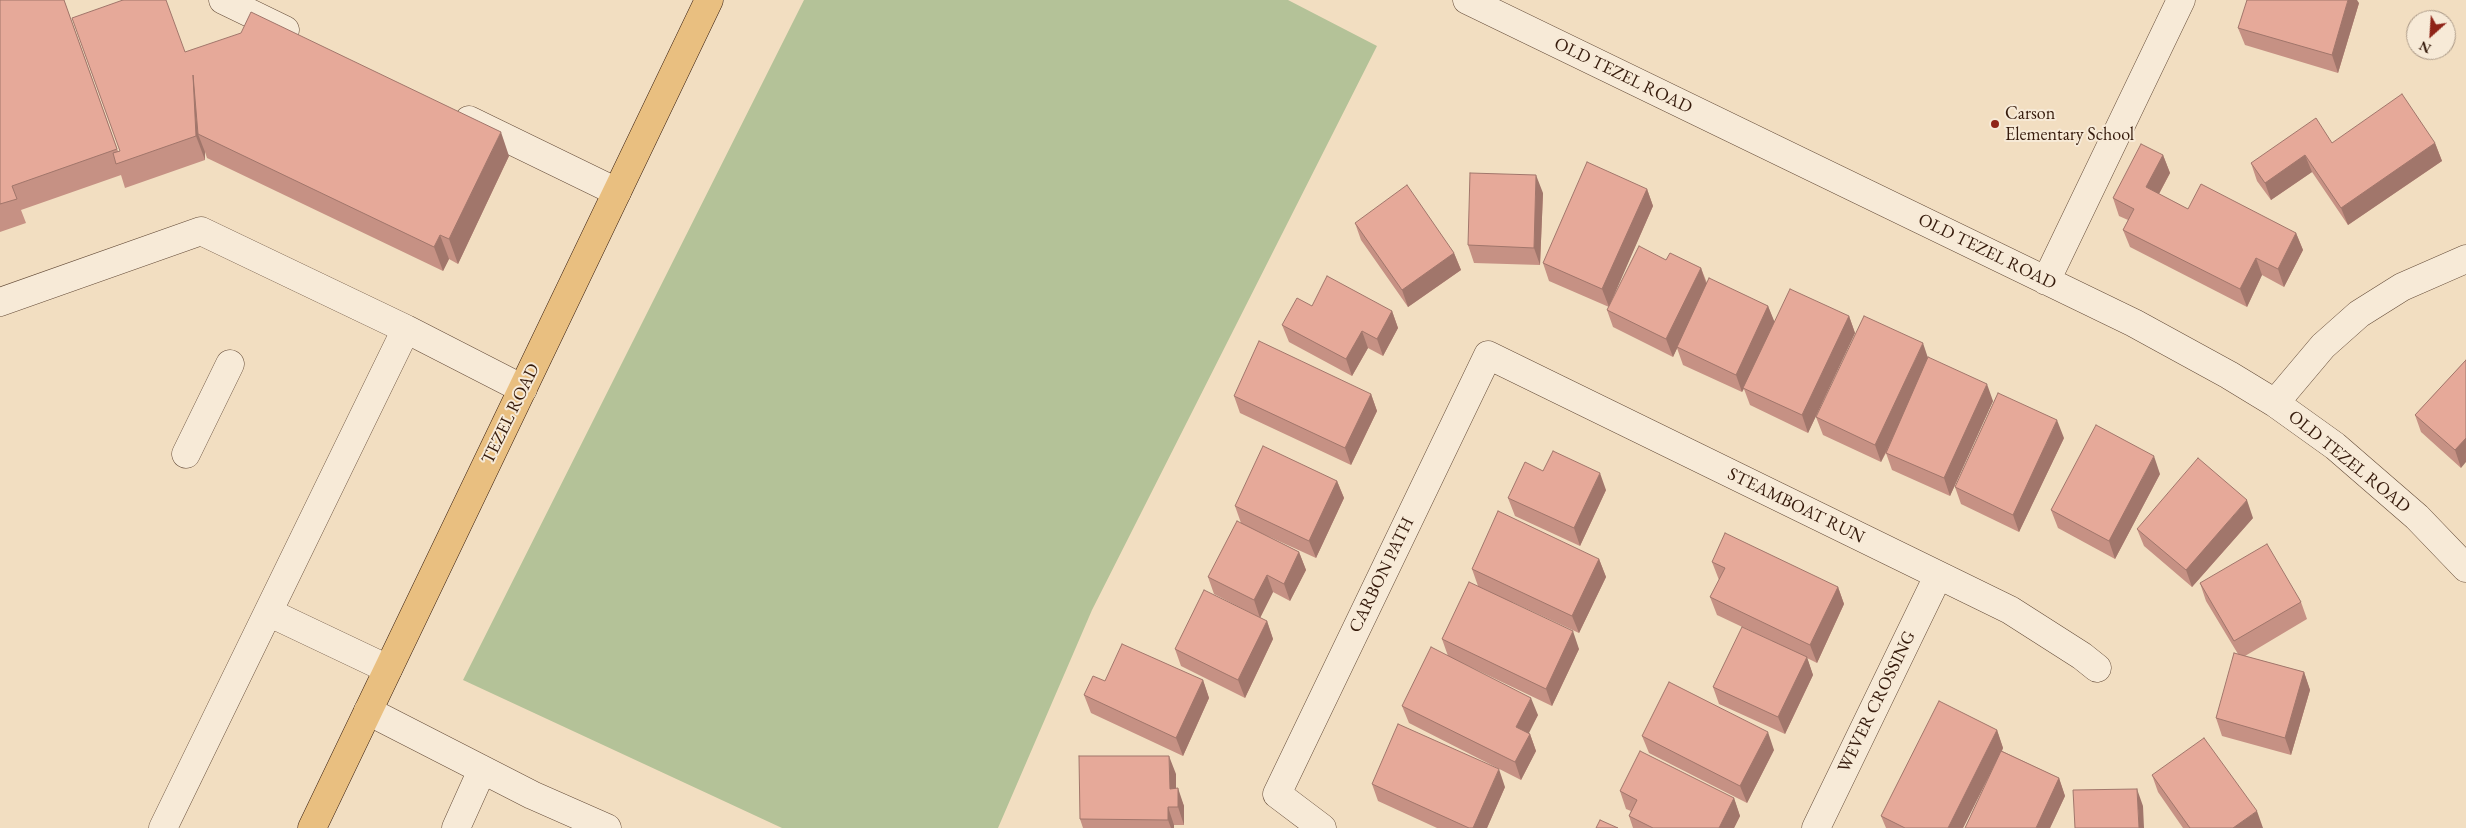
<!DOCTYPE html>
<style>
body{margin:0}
#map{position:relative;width:2466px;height:828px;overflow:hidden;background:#f2dec1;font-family:"EB Garamond",serif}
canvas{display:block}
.north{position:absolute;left:2406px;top:10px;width:50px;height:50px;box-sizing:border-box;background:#f7ead7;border:1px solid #a99785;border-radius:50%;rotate:206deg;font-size:14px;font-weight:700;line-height:20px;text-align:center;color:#351a0b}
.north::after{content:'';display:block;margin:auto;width:18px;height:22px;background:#8f2418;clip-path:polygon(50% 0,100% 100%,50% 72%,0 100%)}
</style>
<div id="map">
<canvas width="2466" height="828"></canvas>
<div class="north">N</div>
</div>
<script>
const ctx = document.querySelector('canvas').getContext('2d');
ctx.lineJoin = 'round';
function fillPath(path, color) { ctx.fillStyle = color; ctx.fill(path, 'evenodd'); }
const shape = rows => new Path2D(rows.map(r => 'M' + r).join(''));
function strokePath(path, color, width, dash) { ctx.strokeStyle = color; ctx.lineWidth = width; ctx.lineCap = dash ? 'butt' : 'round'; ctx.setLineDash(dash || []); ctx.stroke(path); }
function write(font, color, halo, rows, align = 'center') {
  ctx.font = font + ' "EB Garamond",serif'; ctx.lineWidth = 4; ctx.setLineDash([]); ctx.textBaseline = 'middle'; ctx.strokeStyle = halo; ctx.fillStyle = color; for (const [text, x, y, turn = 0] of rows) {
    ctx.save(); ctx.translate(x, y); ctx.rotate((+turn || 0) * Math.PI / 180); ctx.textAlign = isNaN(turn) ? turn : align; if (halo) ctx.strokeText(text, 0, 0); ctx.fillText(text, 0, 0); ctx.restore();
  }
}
fillPath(shape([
 [804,0,1288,0,1377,46,1092,610,998,828,782,828,463,680]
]), '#b4c298');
const minor = shape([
 [223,0,285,30],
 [1467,0,2134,323,2229,375,2275,403,2335,446,2417,517,2466,568],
 [469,120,617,192],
 [2046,281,2181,0],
 [0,302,201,231,406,329,523,389],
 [2275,403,2323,346,2359,314,2402,287,2466,259],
 [186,454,230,364],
 [270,613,388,669],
 [368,711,532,795,607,828],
 [163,828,406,329],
 [456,828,482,770],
 [1322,828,1277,794,1488,355,2010,610,2082,656,2097,668],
 [1816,828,1938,576]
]);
const major = shape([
 [312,828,709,0]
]);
strokePath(minor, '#644b38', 29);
strokePath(major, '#351a0b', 29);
strokePath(minor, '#f7ead7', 28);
strokePath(major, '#e9bf80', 28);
fillPath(shape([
 [0,0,64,0,118,151,120,151,185,52,509,156,458,264,449,259,443,271,207,158,205,152,205,160,125,188,121,175,21,210,26,223,0,232],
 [2359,3,2338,73,2245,45,2238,28],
 [2332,143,2435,143,2442,161,2348,225,2312,172,2271,200,2257,181,2251,163],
 [2163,155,2170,173,2159,194,2188,209,2296,233,2303,250,2284,287,2262,275,2247,307,2130,247,2123,230,2128,220,2119,216,2113,198],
 [1647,189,1653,206,1610,303,1666,260,1701,268,1707,283,1768,306,1774,322,1849,316,1855,333,1808,433,1750,405,1744,389,1742,392,1683,365,1677,348,1673,357,1613,327,1607,310,1609,307,1549,281,1543,263],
 [1543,193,1540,265,1474,263,1468,245],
 [1355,223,1454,253,1461,270,1408,307,1361,240],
 [1312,306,1392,311,1398,328,1383,356,1368,348,1352,376,1289,342,1282,325],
 [1928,358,1993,401,1950,496,1892,470,1886,453,1881,462,1823,435,1816,417],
 [2466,360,2461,468,2421,432,2415,415],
 [1371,394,1377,411,1351,465,1240,413,1234,396],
 [2064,438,2019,532,1961,504,1955,487],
 [1543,471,1606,490,1580,546,1515,516,1508,498],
 [2160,474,2115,559,2058,528,2051,510],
 [1337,481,1344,498,1316,558,1261,533,1299,552,1306,570,1290,601,1273,592,1260,618,1214,594,1208,577,1241,523,1235,506],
 [2253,518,2192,587,2144,546,2137,529],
 [1599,559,1606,577,1579,633,1512,602,1579,649,1552,706,1456,660,1538,715,1528,733,1530,734,1536,751,1521,780,1409,723,1402,706,1448,656,1442,639,1478,586,1472,569],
 [1712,562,1838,587,1844,604,1817,663,1807,658,1813,675,1785,734,1719,704,1713,687,1772,641,1717,615,1710,597,1719,580],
 [2200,583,2301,602,2307,619,2245,656,2304,672,2310,690,2291,755,2222,736,2216,718,2238,654,2206,601],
 [1267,621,1273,639,1245,698,1181,666,1175,649],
 [1203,680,1209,698,1183,756,1091,713,1084,695,1105,681],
 [1997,730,2003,748,2002,751,2059,778,2065,796,2050,828,1965,828,1999,756,1963,828,1886,828,1881,816],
 [1642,736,1774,750,1747,803,1649,753],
 [1176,774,1176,788,1184,806,1184,825,1174,825,1174,828,1083,828,1080,819],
 [2152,775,2263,828,2183,828,2158,792],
 [1372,784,1505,787,1487,828,1437,828,1378,801],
 [1620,791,1734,798,1740,816,1734,828,1633,828,1629,816,1631,811,1626,809]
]), '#c69184');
fillPath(shape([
 [2348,0,2357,0,2359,3,2338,73,2332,55],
 [193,75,198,134,205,152,205,160,196,136],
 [501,132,509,156,458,264,449,239],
 [2435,143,2442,161,2348,225,2341,208],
 [2163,155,2170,173,2153,205,2146,187],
 [2305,155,2312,172,2271,200,2265,183],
 [1536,175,1543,193,1540,265,1534,248],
 [1647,189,1653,206,1609,307,1602,289],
 [2296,233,2303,250,2284,287,2278,269],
 [440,235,449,259,443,271,434,247],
 [1454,253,1461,270,1408,307,1402,290],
 [2256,258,2262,275,2247,307,2240,289],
 [1701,268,1707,286,1673,357,1666,339],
 [1768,306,1775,323,1742,392,1736,375],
 [1392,311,1398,328,1383,356,1377,339],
 [1849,316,1855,333,1808,433,1802,415],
 [1362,331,1368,348,1352,376,1346,359],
 [1923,343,1929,361,1881,462,1875,445],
 [1987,384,1993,401,1950,496,1944,478],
 [1371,394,1377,411,1351,465,1345,448],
 [2057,420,2064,438,2019,532,2013,515],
 [2466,438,2466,462,2461,468,2455,450],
 [2154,456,2160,474,2115,559,2109,541],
 [1600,473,1606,490,1580,546,1574,528],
 [1337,481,1344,498,1316,558,1309,541],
 [2247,500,2253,518,2192,587,2186,570],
 [1299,552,1306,570,1290,601,1284,584],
 [1599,559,1606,577,1579,633,1572,616],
 [1267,575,1273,592,1260,618,1254,600],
 [1838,587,1844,604,1817,663,1810,645],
 [1267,621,1273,639,1245,698,1238,680],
 [1573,631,1579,649,1552,706,1546,689],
 [1807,657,1813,675,1785,734,1778,717],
 [2304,672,2310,690,2291,755,2285,738],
 [1203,680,1209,698,1183,756,1176,738],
 [1531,698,1538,715,1523,745,1516,727],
 [1997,730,2003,748,1963,828,1948,828],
 [1768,732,1774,750,1747,803,1740,786],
 [1530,734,1536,751,1521,780,1515,762],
 [1169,756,1176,774,1176,806,1170,789],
 [1499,769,1505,787,1487,828,1473,828],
 [2059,778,2065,796,2050,828,2036,828],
 [1178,788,1184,806,1184,825,1178,807],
 [2137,789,2143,806,2144,828,2139,828],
 [1734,798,1740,816,1734,828,1719,828],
 [1168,807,1174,825,1174,828,1171,828,1168,820],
 [2257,811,2263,828,2233,828]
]), '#a1766b');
const building = shape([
 [0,0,64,0,117,149,12,186,17,199,0,204,0,0],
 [123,0,166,0,185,52,241,33,251,12,501,132,449,239,440,235,434,247,198,134,193,75,196,136,116,164,113,153,120,151,72,18,123,0],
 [2247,0,2348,0,2332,55,2238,28,2247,0],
 [2402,94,2435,143,2341,208,2305,155,2265,183,2251,163,2316,118,2332,143,2402,94],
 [2141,144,2163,155,2146,187,2188,209,2201,184,2296,233,2278,269,2256,258,2240,289,2123,230,2134,209,2113,198,2141,144],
 [1587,162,1647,189,1602,289,1543,263,1587,162],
 [1470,173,1536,175,1534,248,1468,245,1470,173],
 [1407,185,1454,253,1402,290,1355,223,1407,185],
 [1639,246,1666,260,1670,253,1701,268,1666,339,1607,310,1639,246],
 [1327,276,1392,311,1377,339,1362,331,1346,359,1282,325,1297,298,1312,306,1327,276],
 [1709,278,1768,306,1736,375,1677,347,1709,278],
 [1790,289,1849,316,1802,415,1743,388,1790,289],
 [1864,316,1923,343,1875,445,1816,417,1864,316],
 [1259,341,1371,394,1345,448,1234,396,1259,341],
 [1928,357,1987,384,1944,478,1886,453,1928,357],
 [2466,360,2466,438,2455,450,2415,415,2466,360],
 [1998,393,2057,420,2013,515,1955,487,1998,393],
 [2096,425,2154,456,2109,541,2051,510,2096,425],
 [1263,446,1337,481,1309,541,1235,506,1263,446],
 [1553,451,1600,473,1574,528,1508,498,1525,462,1543,471,1553,451],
 [2198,458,2247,500,2186,570,2137,529,2198,458],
 [1498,511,1599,559,1572,616,1472,569,1498,511],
 [1237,521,1299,552,1284,584,1267,575,1254,600,1208,577,1237,521],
 [1725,533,1838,587,1810,645,1710,597,1725,568,1712,562,1725,533],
 [2267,544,2301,602,2234,641,2200,583,2267,544],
 [1469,582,1573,631,1546,689,1442,639,1469,582],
 [1204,590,1267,621,1238,680,1175,649,1204,590],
 [1742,627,1807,657,1778,717,1713,687,1742,627],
 [1122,644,1203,680,1176,738,1084,695,1093,676,1105,681,1122,644],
 [1431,647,1531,698,1516,727,1530,734,1515,762,1402,706,1431,647],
 [2234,653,2304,672,2285,738,2216,718,2234,653],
 [1669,682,1768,732,1740,786,1642,736,1669,682],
 [1939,701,1997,730,1948,828,1905,828,1881,816,1939,701],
 [1398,724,1499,769,1473,828,1469,828,1372,784,1398,724],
 [2204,738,2257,811,2233,828,2190,828,2152,775,2204,738],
 [1640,751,1734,798,1719,828,1653,828,1629,816,1637,800,1620,791,1640,751],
 [2001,751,2059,778,2036,828,1965,828,2001,751],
 [1079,756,1169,756,1170,789,1178,788,1178,807,1168,807,1168,820,1080,819,1079,756],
 [2137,789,2139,828,2075,828,2073,790,2137,789],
 [1600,820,1618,828,1596,828,1600,820]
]);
fillPath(building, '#e6a999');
strokePath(building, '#a1766b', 1);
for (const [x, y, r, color] of [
 [1995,124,5,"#8f2418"]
]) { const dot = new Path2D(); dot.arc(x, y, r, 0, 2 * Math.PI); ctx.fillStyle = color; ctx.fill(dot); strokePath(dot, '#f7ead7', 2); }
write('18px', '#351a0b', '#f7ead7', [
 ["OLD TEZEL ROAD",1623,76,26],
 ["OLD TEZEL ROAD",1987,252,26],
 ["TEZEL ROAD",511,414,-64],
 ["OLD TEZEL ROAD",2349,462,39],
 ["STEAMBOAT RUN",1796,506,26],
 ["CARBON PATH",1382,575,-64],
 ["WEVER CROSSING",1877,702,-64]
]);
write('18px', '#351a0b', '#f7ead7', [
 ["Carson",2005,114],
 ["Elementary School",2005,135]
], 'left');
</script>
